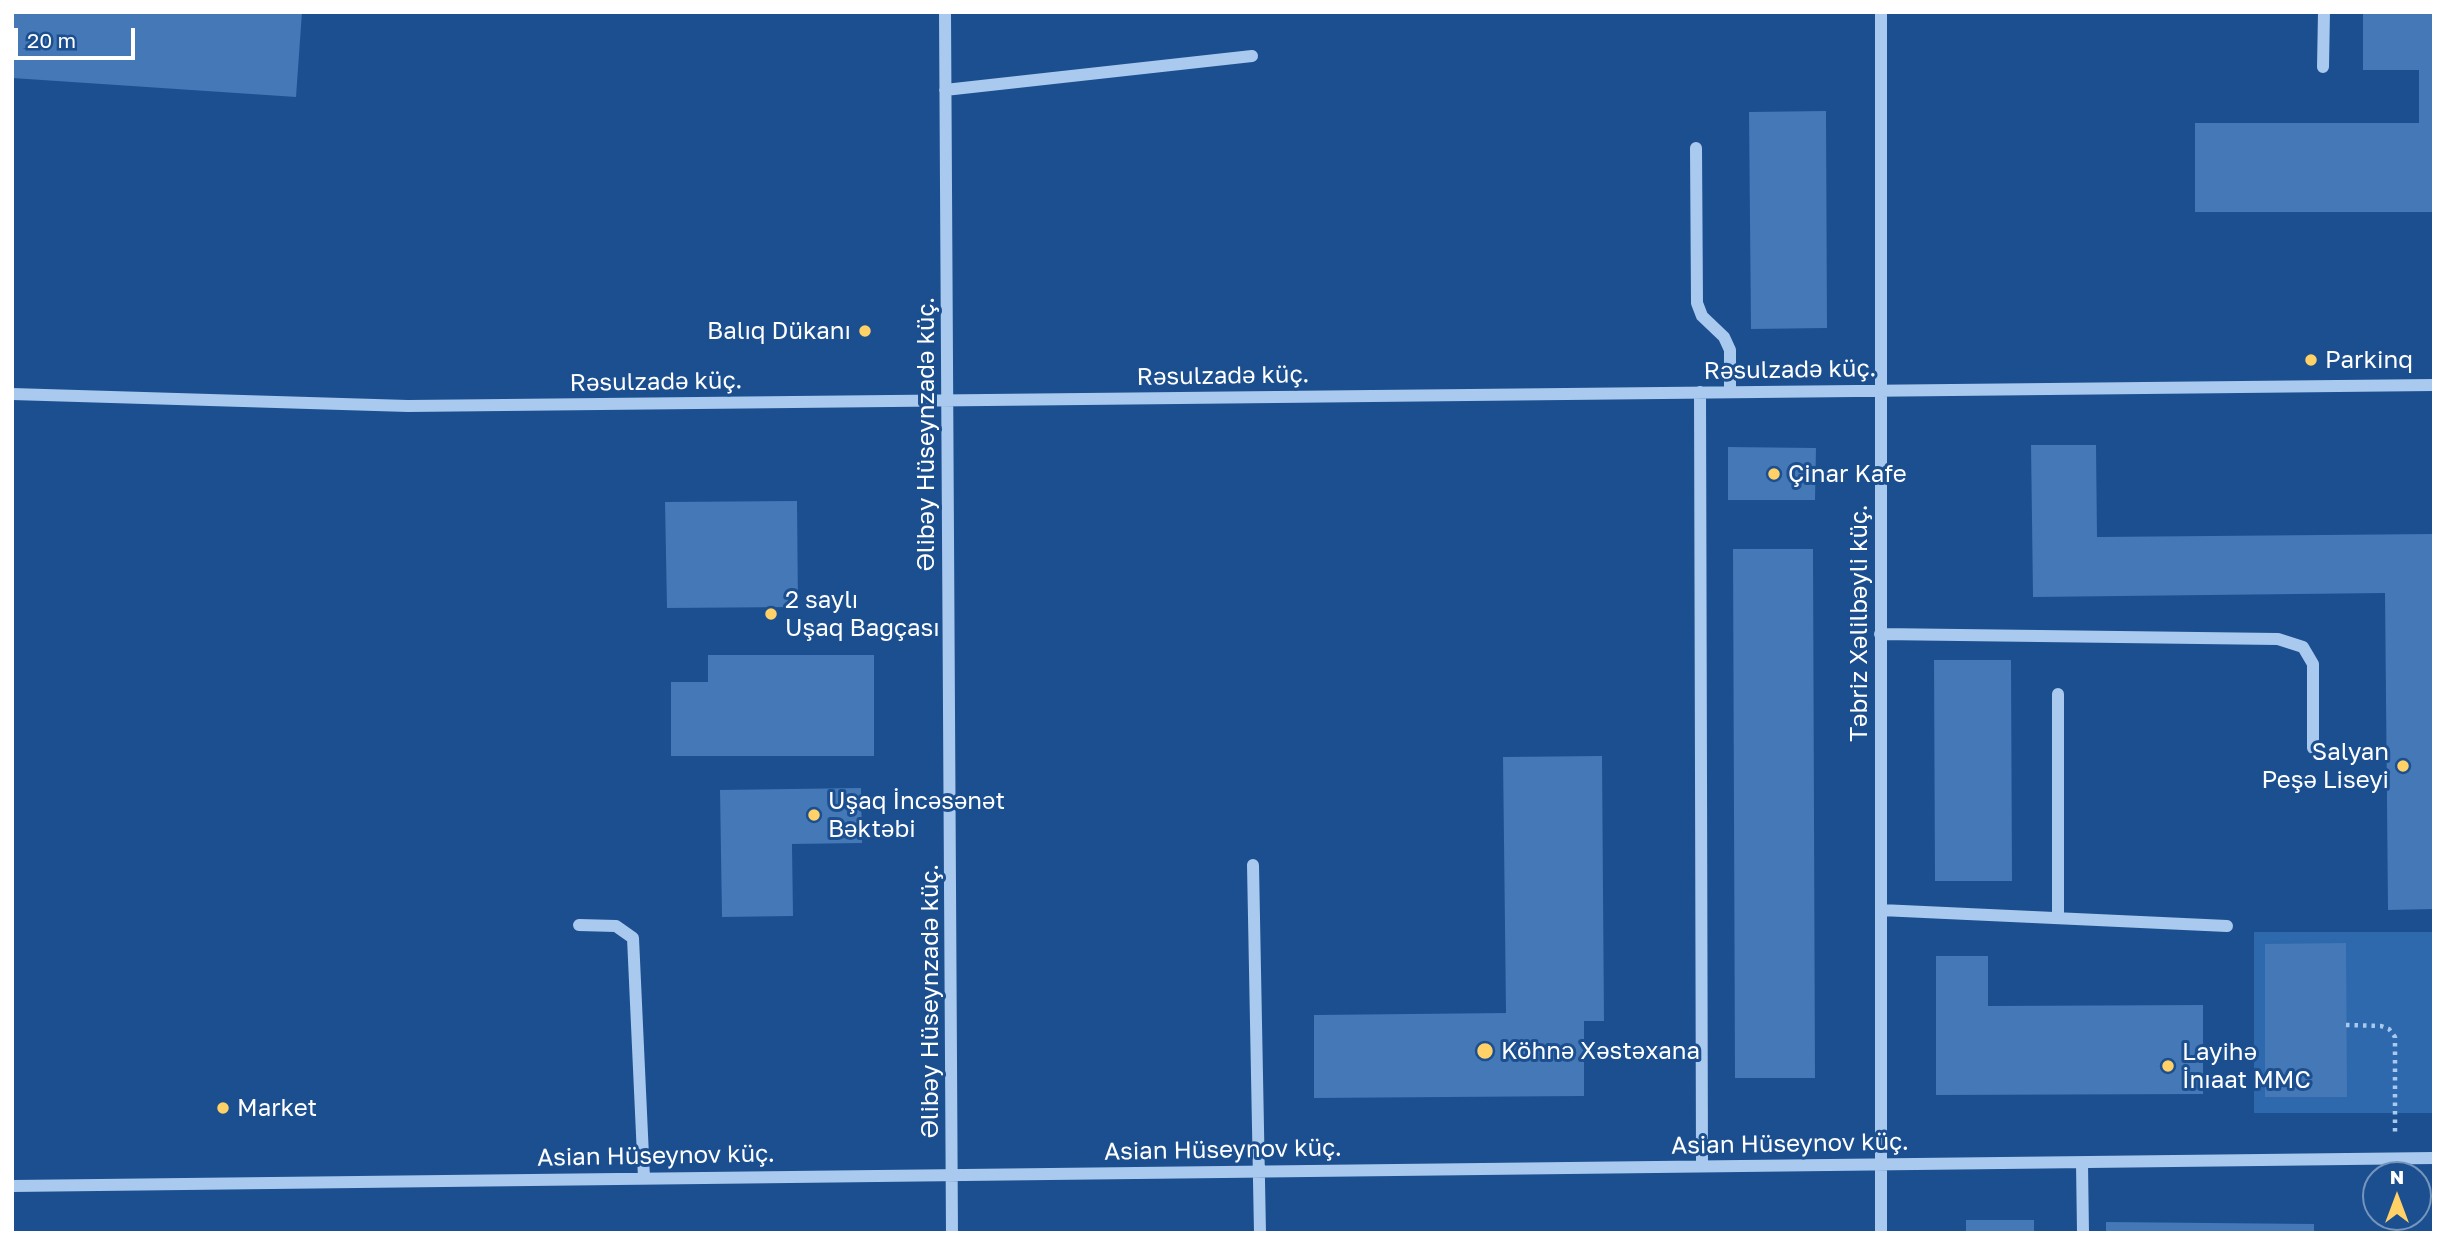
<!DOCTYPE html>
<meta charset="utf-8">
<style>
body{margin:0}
#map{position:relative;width:2446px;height:1245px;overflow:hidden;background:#1b4f8f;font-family:"Golos Text",sans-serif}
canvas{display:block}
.frame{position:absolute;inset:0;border:14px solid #fff;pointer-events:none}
.north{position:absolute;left:2362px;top:1161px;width:70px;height:70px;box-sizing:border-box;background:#1b4f8f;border:2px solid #7695bc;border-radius:50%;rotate:0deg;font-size:19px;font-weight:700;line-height:28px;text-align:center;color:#fff}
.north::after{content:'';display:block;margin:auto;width:24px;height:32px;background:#ffd166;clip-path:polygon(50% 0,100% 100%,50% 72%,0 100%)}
.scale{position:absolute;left:14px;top:28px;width:121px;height:32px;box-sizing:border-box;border:4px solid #fff;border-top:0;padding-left:9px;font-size:21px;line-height:24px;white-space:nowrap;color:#fff;-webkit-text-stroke:5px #1b4f8f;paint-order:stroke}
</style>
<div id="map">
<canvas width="2446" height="1245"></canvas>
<div class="frame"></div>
<div class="north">N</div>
<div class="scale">20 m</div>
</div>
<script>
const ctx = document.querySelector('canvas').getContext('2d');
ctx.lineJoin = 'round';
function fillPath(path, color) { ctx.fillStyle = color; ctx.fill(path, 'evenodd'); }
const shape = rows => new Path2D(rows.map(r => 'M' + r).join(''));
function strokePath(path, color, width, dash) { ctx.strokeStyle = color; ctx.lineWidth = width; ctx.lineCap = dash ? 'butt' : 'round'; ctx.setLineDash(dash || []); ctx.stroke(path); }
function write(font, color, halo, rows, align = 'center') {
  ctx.font = font + ' "Golos Text",sans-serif'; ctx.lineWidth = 6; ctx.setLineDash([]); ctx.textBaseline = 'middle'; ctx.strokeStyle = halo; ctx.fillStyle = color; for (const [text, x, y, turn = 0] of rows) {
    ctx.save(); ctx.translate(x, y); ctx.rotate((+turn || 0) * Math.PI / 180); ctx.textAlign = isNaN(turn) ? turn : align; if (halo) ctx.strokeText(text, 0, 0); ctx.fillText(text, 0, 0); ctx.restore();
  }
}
fillPath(shape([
 [2254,932,2434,932,2434,1113,2254,1113]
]), '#2e69ad');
fillPath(shape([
 [12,12,302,12,296,97,12,78],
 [2363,12,2434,12,2434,212,2195,212,2195,123,2419,123,2419,70,2363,70],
 [1826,111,1827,328,1751,329,1749,112],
 [2031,445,2096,445,2097,537,2434,534,2434,909,2388,910,2385,593,2033,597],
 [1728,447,1816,448,1815,500,1728,500],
 [797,501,798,607,667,608,665,502],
 [1733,549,1813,549,1815,1078,1735,1078],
 [708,655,874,655,874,756,671,756,671,682,708,682],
 [1934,660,2011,660,2012,881,1935,881],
 [1602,756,1604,1021,1584,1021,1584,1096,1314,1098,1314,1015,1506,1013,1503,757],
 [861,788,862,843,792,844,793,916,722,917,720,790],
 [2346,943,2347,1097,2265,1097,2265,944],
 [1936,956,1988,956,1988,1006,2203,1005,2203,1094,1936,1095],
 [1966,1220,2034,1220,2034,1233,1966,1233],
 [2106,1222,2314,1224,2314,1233,2106,1233]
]), '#4478b7');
strokePath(shape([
 [2346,1025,2381,1026,2389,1029,2395,1037,2395,1133]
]), '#a9c9ee', 4.5, [3.5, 5]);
strokePath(shape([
 [945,12,952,1233],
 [1881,12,1881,1233],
 [2323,67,2324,12],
 [945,90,1252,56],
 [1696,148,1697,303,1702,316,1724,337,1730,350,1730,391],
 [1700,392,1702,1165],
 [12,394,408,406,2434,385],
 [1880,634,2278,639,2303,647,2313,664,2313,748],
 [2058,694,2058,918],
 [1253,865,1260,1233],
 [1881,910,2227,926],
 [579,925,616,926,633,938,644,1178],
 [2082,1163,2083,1233],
 [12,1186,2434,1158]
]), '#a9c9ee', 12);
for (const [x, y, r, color] of [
 [865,331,7,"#ffd166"],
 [2311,360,7,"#ffd166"],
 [1774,474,7,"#ffd166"],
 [771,614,7,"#ffd166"],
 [2403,766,7,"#ffd166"],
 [814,815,7,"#ffd166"],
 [1485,1051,9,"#ffd166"],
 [2168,1066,7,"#ffd166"],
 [223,1108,7,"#ffd166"]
]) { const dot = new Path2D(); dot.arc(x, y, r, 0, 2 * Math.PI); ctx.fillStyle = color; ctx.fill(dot); strokePath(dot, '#1b4f8f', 2.5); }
write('24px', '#fff', '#1b4f8f', [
 ["Balıq Dükanı",851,331,"right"],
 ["Parkinq",2325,360],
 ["Çinar Kafe",1788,474],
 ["2 saylı",785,600],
 ["Uşaq Bağçası",785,628],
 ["Salyan",2389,752,"right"],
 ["Peşə Liseyi",2389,780,"right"],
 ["Uşaq İncəsənət",828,801],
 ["Bəktəbi",828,829],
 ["Köhnə Xəstəxana",1501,1051],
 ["Layihə",2182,1052],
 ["İnıaat MMC",2182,1080],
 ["Market",237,1108]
], 'left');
write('24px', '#fff', '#1b4f8f', [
 ["Rəsulzadə küç.",1790,370,-1],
 ["Rəsulzadə küç.",1223,376,-1],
 ["Rəsulzadə küç.",656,382,-1],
 ["Əlibəy Hüseynzadə küç.",926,434,-90],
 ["Təbriz Xəlilbəyli küç.",1859,623,-90],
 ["Əlibəy Hüseynzadə küç.",930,1001,-90],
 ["Asian Hüseynov küç.",1790,1144,-1],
 ["Asian Hüseynov küç.",1223,1150,-1],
 ["Asian Hüseynov küç.",656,1156,-1]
]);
</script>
